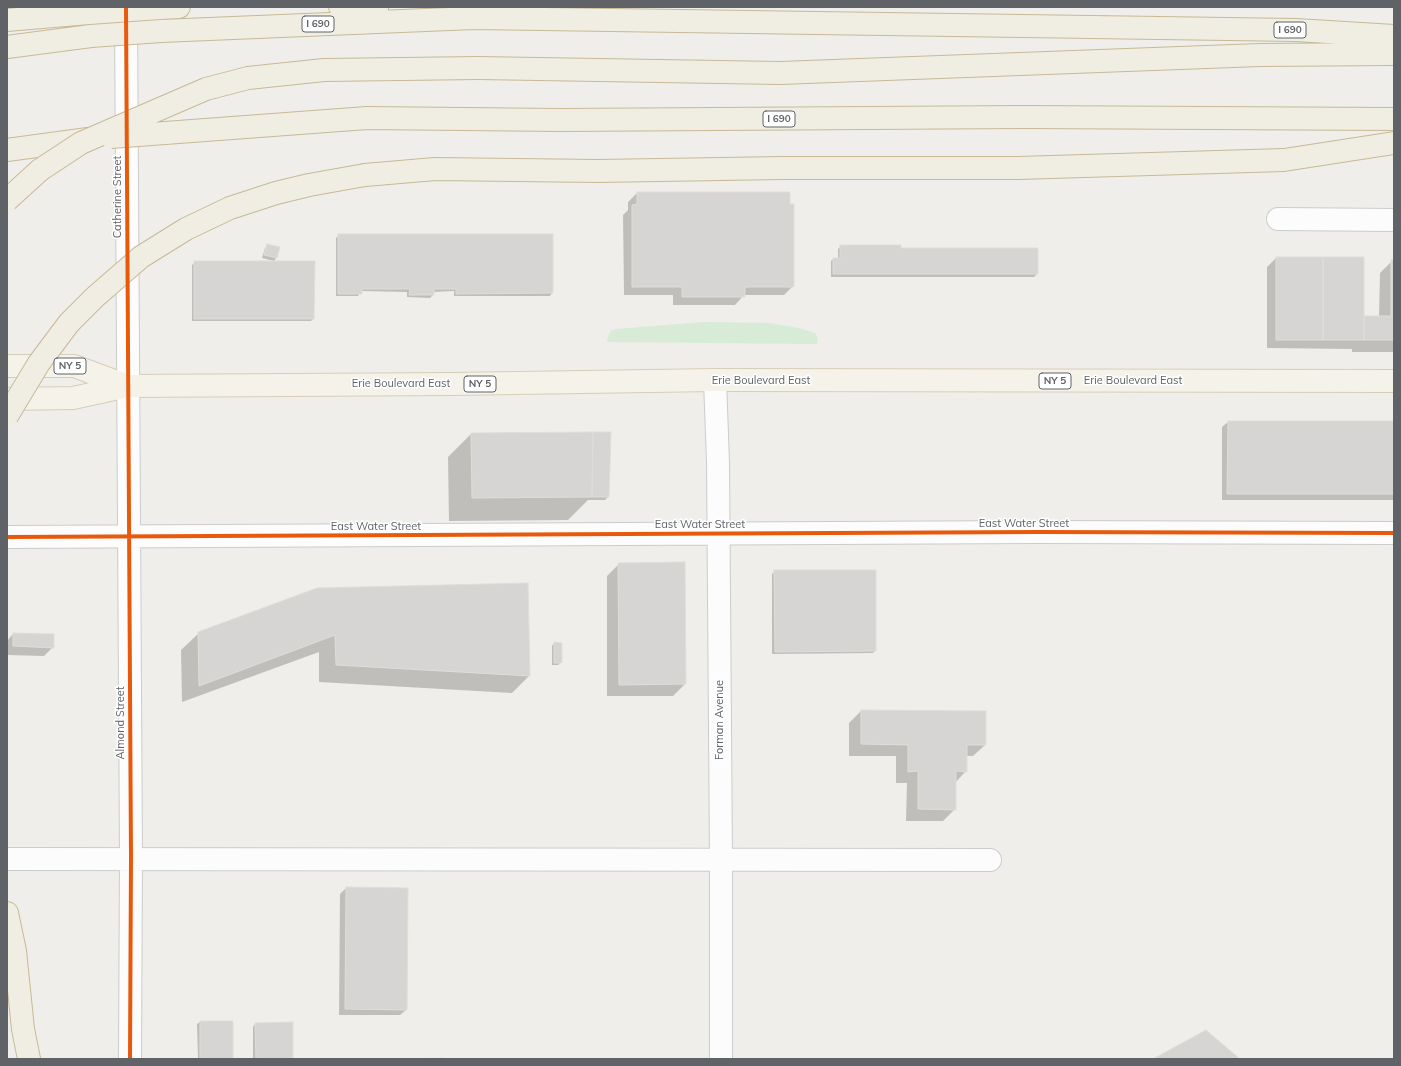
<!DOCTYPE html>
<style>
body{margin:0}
#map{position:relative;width:1401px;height:1066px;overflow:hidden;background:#efeeea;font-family:Mulish,sans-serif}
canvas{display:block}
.frame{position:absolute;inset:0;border:8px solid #5f6368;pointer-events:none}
</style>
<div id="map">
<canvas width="1401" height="1066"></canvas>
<div class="frame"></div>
</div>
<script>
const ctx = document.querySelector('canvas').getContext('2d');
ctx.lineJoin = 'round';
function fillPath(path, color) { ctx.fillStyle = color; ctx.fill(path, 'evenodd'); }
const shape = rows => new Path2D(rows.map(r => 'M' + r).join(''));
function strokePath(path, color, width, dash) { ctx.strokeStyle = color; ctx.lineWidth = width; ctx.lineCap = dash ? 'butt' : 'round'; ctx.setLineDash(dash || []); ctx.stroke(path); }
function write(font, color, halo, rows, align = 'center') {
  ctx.font = font + ' Mulish,sans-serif'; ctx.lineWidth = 3; ctx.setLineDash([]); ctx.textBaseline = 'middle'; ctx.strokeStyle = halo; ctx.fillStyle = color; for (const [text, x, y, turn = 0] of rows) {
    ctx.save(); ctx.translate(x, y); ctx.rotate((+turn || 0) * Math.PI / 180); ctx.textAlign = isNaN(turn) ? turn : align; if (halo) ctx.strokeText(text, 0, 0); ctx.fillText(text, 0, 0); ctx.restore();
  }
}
fillPath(shape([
 [704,322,770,323,799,328,815,333,818,338,817,344,607,342,608,336,611,331,616,329]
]), '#d8ebd6');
fillPath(shape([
 [637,193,793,286,784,295,744,295,735,305,673,305,673,295,624,295,623,215,628,210,628,202],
 [339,235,552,293,550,296,454,296,454,291,433,292,433,295,430,298,407,297,407,292,361,291,358,296,336,296,336,238],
 [268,245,279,248,276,258,274,261,262,258,265,248],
 [841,246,900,249,1037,274,1034,277,831,277,831,261,833,259,838,259,838,249],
 [1276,258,1363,318,1379,317,1380,273,1392,261,1394,261,1394,352,1352,352,1352,349,1267,348,1267,267],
 [195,262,313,319,311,321,192,321,192,265],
 [1228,422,1394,422,1394,500,1222,500,1222,427],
 [471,434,608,497,605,500,588,500,568,520,449,521,448,457],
 [684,563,685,684,673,696,607,696,607,576,619,564],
 [775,571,875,651,873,653,772,654,772,574],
 [317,589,529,676,512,693,319,682,319,652,182,702,181,650,199,633],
 [13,634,53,647,44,656,7,655,7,641],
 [554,643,561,662,558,665,552,665,552,646],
 [861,711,985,712,985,745,973,756,966,756,966,771,955,783,955,809,943,821,906,821,907,783,896,783,896,756,849,756,849,723],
 [346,888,406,1010,400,1015,339,1015,340,894],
 [200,1022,232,1059,198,1059,197,1024],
 [255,1024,292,1059,253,1059,253,1027]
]), '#0003');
const building = shape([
 [637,192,790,192,790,204,794,204,794,287,745,287,745,297,682,297,682,287,632,287,632,205,637,204,637,192],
 [338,234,553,234,553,293,456,294,456,289,434,289,434,295,409,295,410,289,362,289,362,294,338,294,338,234],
 [267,244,280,247,277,258,264,255,267,244],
 [840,245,901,245,901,248,1038,248,1038,274,833,274,833,258,840,258,840,245],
 [1276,257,1323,257,1323,340,1276,340,1276,257],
 [1323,257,1364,257,1364,340,1323,340,1323,257],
 [1391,260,1394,260,1394,340,1364,340,1364,316,1391,316,1391,260],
 [194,261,315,261,314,319,194,319,194,261],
 [1228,421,1394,421,1394,494,1227,494,1228,421],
 [593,432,592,497,472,498,471,433,593,432],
 [593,432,611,432,609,497,592,497,593,432],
 [685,562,686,684,619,685,618,563,685,562],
 [774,570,876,570,876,651,775,652,774,570],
 [528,583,530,676,336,665,335,635,199,686,198,632,317,588,528,583],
 [13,633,54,634,54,648,13,646,13,633],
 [554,642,562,643,562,663,554,663,554,642],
 [861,710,986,711,986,745,967,745,967,772,956,771,956,810,918,809,918,771,908,772,908,745,861,744,861,710],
 [346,887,408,888,407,1010,345,1009,346,887],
 [200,1021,233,1021,233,1059,200,1059,200,1021],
 [293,1022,293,1059,256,1059,255,1023,293,1022],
 [1206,1030,1240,1059,1153,1059,1206,1030],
 [443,1058,443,1059,408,1059,443,1058]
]);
fillPath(building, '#d6d5d3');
strokePath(building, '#deddd9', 1);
const minor = shape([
 [126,14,131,858,130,1059],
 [1278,219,1394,220],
 [715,380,718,462,721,860,721,1059],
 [7,537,1038,532,1394,533],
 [7,859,990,860]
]);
const major = shape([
 [7,366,74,366,128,386],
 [7,399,73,398,128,386,451,384,715,380,1394,381]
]);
const highway = shape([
 [340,7,377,9],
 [160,8,179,7],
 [7,20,89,13],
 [161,31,474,18,1296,30,1394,36],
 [7,47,91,36],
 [478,68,780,73,1260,55,1394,54],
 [165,133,367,118,560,120,1024,117,1394,119],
 [7,150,88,139],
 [365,175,435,169,598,171,782,168,1018,168,1284,160,1394,143],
 [7,913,15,951,23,1029,29,1059]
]);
strokePath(minor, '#cbcccc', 24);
strokePath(major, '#d7ceb8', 24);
strokePath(highway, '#c8b996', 24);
strokePath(minor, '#fdfcfc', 22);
strokePath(major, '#f4f2e9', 22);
strokePath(highway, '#f0ede3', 22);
const highwayBridge = shape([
 [89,13,160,8],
 [91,36,161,31],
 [111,137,165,133],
 [7,200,40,170,81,143,206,89,248,78,324,70,478,68],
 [7,416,39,363,69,323,95,297,141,257,186,229,230,208,276,193,309,185,365,175]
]);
strokePath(highwayBridge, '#c8b996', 24, []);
strokePath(highwayBridge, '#f0ede3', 22);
strokePath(shape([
 [126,7,131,858,130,1059],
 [7,537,1038,532,1394,533]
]), '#e8590c', 4);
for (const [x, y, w] of [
 [318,24,32],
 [1290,30,32],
 [779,119,32],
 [70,366,32],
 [1055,381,32],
 [480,384,32]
]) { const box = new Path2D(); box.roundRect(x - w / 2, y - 8, w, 16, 3); ctx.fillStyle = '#fff'; ctx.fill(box); strokePath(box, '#5f6368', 1); }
write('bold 10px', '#5f6368', null, [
 ["I 690",318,24],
 ["I 690",1290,30],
 ["I 690",779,119],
 ["NY 5",70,366],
 ["NY 5",1055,381],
 ["NY 5",480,384]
]);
write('11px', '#5f6368', '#fff', [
 ["Catherine Street",118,197,-90],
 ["Erie Boulevard East",761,381],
 ["Erie Boulevard East",1133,381],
 ["Erie Boulevard East",401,384],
 ["East Water Street",1024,524],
 ["East Water Street",700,525],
 ["East Water Street",376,527],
 ["Forman Avenue",720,720,-90],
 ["Almond Street",121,723,-90]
]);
</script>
